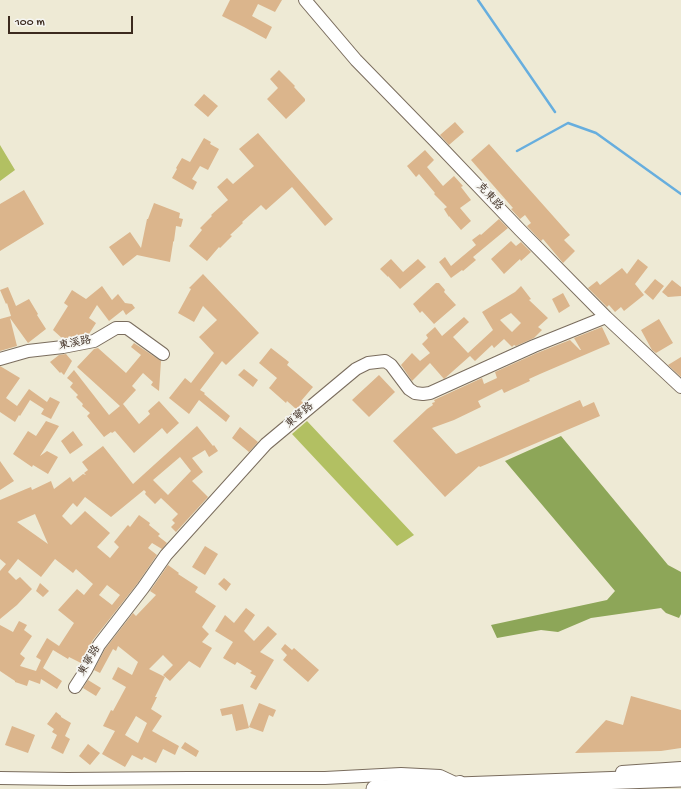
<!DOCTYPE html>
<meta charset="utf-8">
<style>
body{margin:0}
#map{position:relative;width:681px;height:789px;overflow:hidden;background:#eeead5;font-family:"Gochi Hand",sans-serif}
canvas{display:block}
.scale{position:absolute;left:8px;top:16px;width:125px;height:18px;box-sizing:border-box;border:2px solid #3b2a1e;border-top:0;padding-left:5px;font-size:12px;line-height:14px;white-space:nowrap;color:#3b2a1e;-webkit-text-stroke:3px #f6f6f2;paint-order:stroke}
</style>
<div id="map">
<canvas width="681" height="789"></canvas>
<div class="scale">100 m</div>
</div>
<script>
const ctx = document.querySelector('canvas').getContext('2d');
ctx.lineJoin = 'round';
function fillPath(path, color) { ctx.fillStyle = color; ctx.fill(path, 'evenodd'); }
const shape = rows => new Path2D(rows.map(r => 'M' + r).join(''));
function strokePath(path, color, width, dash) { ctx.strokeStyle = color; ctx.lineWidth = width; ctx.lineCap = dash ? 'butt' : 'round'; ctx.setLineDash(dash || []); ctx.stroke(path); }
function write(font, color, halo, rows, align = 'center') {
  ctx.font = font + ' "Gochi Hand","LXGW WenKai TC",sans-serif'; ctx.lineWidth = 3.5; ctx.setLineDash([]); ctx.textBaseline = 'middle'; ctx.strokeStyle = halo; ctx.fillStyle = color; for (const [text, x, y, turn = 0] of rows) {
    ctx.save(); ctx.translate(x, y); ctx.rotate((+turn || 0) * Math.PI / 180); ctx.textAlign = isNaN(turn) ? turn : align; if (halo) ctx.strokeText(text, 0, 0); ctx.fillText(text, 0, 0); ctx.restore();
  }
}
fillPath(shape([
 [0,145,15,170,0,181],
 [307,421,414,535,397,546,292,434]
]), '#b2c062');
fillPath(shape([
 [561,436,668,565,681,572,681,614,679,618,666,613,661,608,591,618,558,632,541,630,497,638,491,625,607,600,615,591,505,461]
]), '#8da658');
strokePath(shape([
 [478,0,555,112],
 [517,151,568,123,596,133,681,194]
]), '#67aede', 2.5);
fillPath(shape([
 [230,0,282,0,275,12,258,4,252,16,272,27,266,39,244,27,222,16],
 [279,70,295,86,294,87,305,99,305,101,286,119,267,99,278,88,270,79],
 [204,94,218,106,208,117,194,105],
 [455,122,464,132,449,145,440,135],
 [258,133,333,219,325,226,292,187,266,210,261,205,242,222,243,223,230,235,232,236,220,248,219,247,207,261,189,246,202,230,200,228,212,216,211,215,228,200,217,187,227,178,233,184,254,166,239,149],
 [204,138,211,142,210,144,219,149,208,170,200,166,192,179,197,182,193,190,172,178,177,169,176,168,182,158,190,162],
 [489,144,570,235,564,240,575,251,563,263,543,239,541,241,527,226,531,223,525,215,520,219,511,209,513,208,471,160],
 [425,150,434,160,427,167,443,186,454,176,463,186,461,187,471,200,460,208,471,221,461,230,449,216,449,217,444,209,447,207,434,194,435,193,419,174,416,177,407,166],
 [24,190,44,224,0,251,0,204],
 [154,203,180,213,179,218,183,219,181,227,176,226,174,241,173,242,173,243,170,262,137,255,123,266,109,247,130,232,141,248,147,219,148,219],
 [499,219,508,228,473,257,476,260,463,271,462,270,451,278,439,262,445,257,451,266,476,245,472,240,480,234,481,235],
 [511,241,516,246,521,242,531,252,521,261,520,259,504,274,491,259],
 [391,259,403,272,418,259,426,267,400,289,388,276,388,277,380,269],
 [638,259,648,267,635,284,644,295,624,311,621,307,615,312,609,305,607,307,588,288,597,281,600,285,622,268,627,274],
 [203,274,259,333,226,365,222,361,200,390,205,393,204,394,230,416,226,422,199,400,189,414,169,398,185,378,191,383,214,353,199,337,217,320,203,306,194,322,178,313,191,289,189,288],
 [655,279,664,286,653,300,644,292],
 [672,280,681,287,681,296,668,297,662,292],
 [436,283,439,283,445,290,444,292,456,305,434,324,422,311,420,313,413,304],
 [102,286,112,300,118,294,125,303,132,304,135,308,126,315,123,310,109,321,97,305,89,318,96,323,89,334,71,338,69,336,67,339,63,339,53,330,68,306,64,303,72,290,86,299],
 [521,286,531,299,529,300,548,318,538,327,542,330,534,338,516,346,514,345,512,347,504,339,494,348,492,345,475,361,470,356,444,379,430,363,412,381,401,365,412,353,420,361,430,353,422,344,428,338,426,335,435,327,442,336,464,317,469,322,453,337,468,353,493,330,482,312,515,292],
 [511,313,521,323,512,332,500,320],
 [8,287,16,306,29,299,38,314,37,315,46,329,28,343,10,318,17,346,0,351,0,319,11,316,7,303,6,304,0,290],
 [563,293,570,306,559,313,552,299],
 [659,319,673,343,656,353,652,350,641,330],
 [602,327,610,344,540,374,529,379,530,381,504,393,502,389,478,401,481,407,454,420,432,428,456,454,580,400,583,407,594,402,600,416,480,467,479,466,445,497,393,441,427,409,433,405,432,403,435,402,434,400,482,378,484,384,497,378,495,372,537,353,570,340,580,350,581,350,574,338],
 [134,343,161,361,159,391,151,385,153,382,143,373,132,386,136,390,123,404,139,424,150,414,148,411,159,401,179,423,167,434,162,428,134,453,115,431,112,433,111,432,104,437,87,416,90,413,82,406,83,404,76,397,78,395,70,387,73,383,67,378,74,370,109,415,120,406,77,367,94,349,98,348,126,373,141,355,131,347],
 [271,348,289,362,287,365,313,387,301,401,304,403,296,409,287,401,286,403,269,388,277,378,259,363],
 [66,354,72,361,64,375,61,372,60,373,50,362,59,355],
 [681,357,681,377,668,365],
 [0,366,20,378,6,398,17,406,29,389,47,402,50,397,60,402,51,419,41,414,44,409,30,400,20,416,19,415,15,422,0,412],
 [244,369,258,380,253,387,238,375],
 [379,375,395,392,369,417,352,400],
 [46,421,59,426,40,456,47,451,58,457,48,474,33,465,32,467,13,454,28,431,36,436],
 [197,426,213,446,214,445,218,451,209,457,205,450,192,458,203,472,192,481,208,497,176,532,171,527,175,523,172,520,178,514,161,498,155,504,145,494,146,492,144,490,111,517,85,497,77,507,73,503,62,516,71,525,85,511,110,533,97,547,110,558,119,547,114,542,127,526,128,525,130,527,139,515,150,523,149,525,160,534,158,536,167,543,162,549,152,543,148,548,157,555,137,584,93,640,81,663,69,657,68,659,53,650,43,668,62,681,57,689,41,679,40,684,29,680,27,686,15,682,15,681,0,671,0,625,13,632,19,621,27,625,24,630,32,636,20,654,25,658,20,666,36,671,41,660,36,657,47,638,59,646,74,623,58,610,77,589,84,595,93,584,76,569,73,573,55,559,41,577,18,559,8,572,16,580,20,577,32,589,17,605,0,619,0,571,6,564,0,559,0,500,26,489,31,487,32,490,51,481,54,489,70,477,73,482,83,474,86,475,84,473,88,470,82,462,103,446,133,484],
 [180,457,191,471,168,495,153,480],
 [35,514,48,544,17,522],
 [107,585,120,595,112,605,99,595],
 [240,427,258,442,249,452,232,438],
 [73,431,83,445,70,454,61,441],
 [0,461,14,481,0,490],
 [205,546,218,554,205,575,192,567],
 [168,565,179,573,178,574,198,587,195,592,216,606,202,627,209,634,202,642,212,648,200,668,189,661,170,681,163,675,173,665,163,655,149,669,165,677,155,697,157,697,151,709,162,716,152,731,179,746,175,755,163,749,156,763,144,757,142,760,132,755,125,767,102,754,115,731,103,726,111,710,113,711,126,687,112,679,118,667,132,675,138,662,118,646,116,651,113,649,100,673,94,670,105,649,133,613,136,616,156,595,150,591],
 [136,716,147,723,138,743,125,735],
 [224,578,231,584,226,591,218,584],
 [40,583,49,591,43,597,36,591],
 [246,608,255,615,244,631,254,641,268,626,277,634,260,652,274,660,256,690,250,687,256,676,250,673,252,671,237,662,235,665,223,658,233,642,215,631,225,615,234,623],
 [285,644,292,650,294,648,319,670,308,682,283,660,287,655,281,649],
 [88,680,101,688,96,696,83,688],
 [631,696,681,710,681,748,661,751,575,753,606,720,623,725],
 [259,703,276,710,273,717,269,715,263,732,249,727],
 [243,704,249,728,236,731,232,714,222,716,220,709],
 [56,712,61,716,61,717,71,723,65,736,70,739,63,754,51,748,57,735,52,732,54,729,47,724],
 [12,726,35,735,28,753,5,745],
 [185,742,199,751,196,757,181,748],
 [88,744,100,753,90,765,79,756]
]), '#dbb58c');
const minor = shape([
 [305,0,356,60,436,142,520,230,606,317,681,387],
 [0,359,28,351,63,347,94,341,116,328,127,328,163,354],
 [75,687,86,670,99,645,143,588,166,555,266,444,356,369,368,363,385,361,391,365,409,389,415,393,423,394,430,393,534,346,606,317],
 [622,772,681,768],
 [0,778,68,779,189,778,325,778,401,774,440,776,455,783,460,782]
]);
const highway = shape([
 [375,789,681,778]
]);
strokePath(minor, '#7a6d5e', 14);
strokePath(highway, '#7a6d5e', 19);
strokePath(minor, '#fff', 12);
strokePath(highway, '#fff', 17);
write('11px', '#3b2a1e', '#f6f6f2', [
 ["克東路",489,197,47],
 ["東溪路",75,344,-11],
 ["東寧路",300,416,-40],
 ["東寧路",90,661,-60]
]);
</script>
